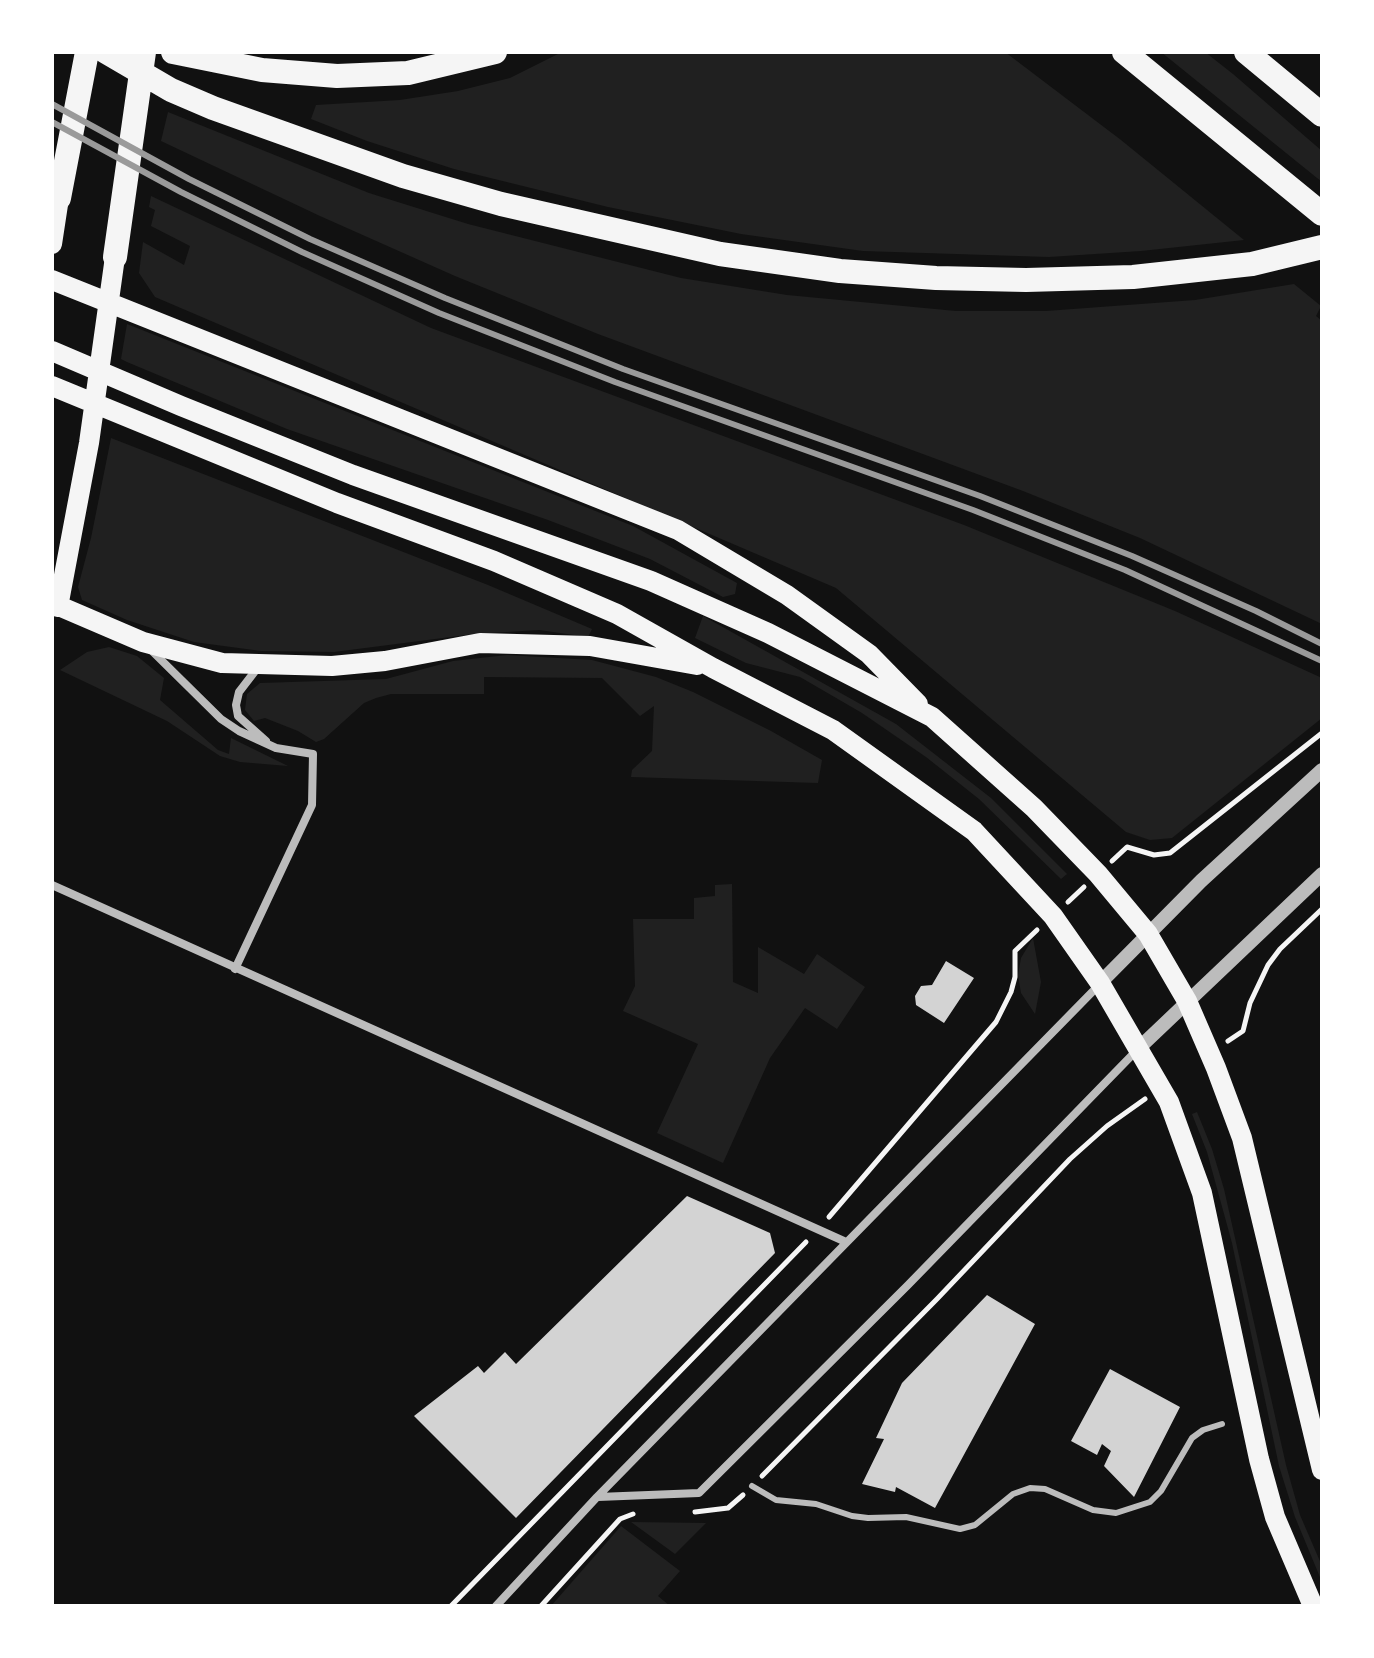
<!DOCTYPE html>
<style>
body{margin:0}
#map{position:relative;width:1374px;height:1658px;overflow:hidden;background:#111;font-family:"Work Sans",sans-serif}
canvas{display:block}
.frame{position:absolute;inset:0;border:54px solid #fff;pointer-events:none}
</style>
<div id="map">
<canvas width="1374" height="1658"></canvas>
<div class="frame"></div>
</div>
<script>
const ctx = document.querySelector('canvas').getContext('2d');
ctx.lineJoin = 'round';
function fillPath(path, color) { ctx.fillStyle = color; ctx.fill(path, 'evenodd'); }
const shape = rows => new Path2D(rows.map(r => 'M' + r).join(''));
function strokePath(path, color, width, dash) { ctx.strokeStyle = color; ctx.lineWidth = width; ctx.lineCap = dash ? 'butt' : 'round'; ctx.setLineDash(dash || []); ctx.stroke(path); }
fillPath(shape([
 [562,52,1005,52,1121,140,1244,240,1141,251,1049,257,863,251,741,234,608,207,454,169,367,141,311,119,316,105,400,100,458,91,510,78],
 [1161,52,1205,52,1233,74,1322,151,1322,182],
 [168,112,369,193,468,224,681,278,787,295,956,311,1046,311,1195,300,1294,284,1321,306,1316,316,1322,321,1322,624,1140,538,1023,491,598,334,455,276,320,216,161,141],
 [151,196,431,328,964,525,1175,611,1322,678,1322,718,1172,838,1150,840,1126,832,836,588,155,297,139,273,143,242,184,265,190,246,151,226,155,210,149,207],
 [127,324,633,526,737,583,735,594,723,597,650,559,548,520,287,429,127,362,121,359],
 [111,438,488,585,592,629,588,637,539,630,474,634,334,652,261,651,194,642,127,620,82,600,78,587,91,538],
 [703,616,896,724,991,798,1067,874,1061,879,979,799,926,757,862,713,800,677,746,663,695,638],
 [109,647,137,656,164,678,160,700,218,750,229,754,231,738,288,766,240,762,220,756,167,721,60,670,87,652],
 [507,655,592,660,656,677,693,692,771,731,822,760,818,783,631,777,632,770,652,751,654,706,640,716,602,678,484,677,484,694,391,694,376,698,364,703,324,739,316,742,298,731,265,718,254,721,245,710,247,694,260,683,386,679,453,661],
 [732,884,733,982,758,993,758,947,804,974,817,954,865,987,837,1029,805,1008,770,1058,723,1163,657,1133,698,1044,623,1011,635,986,633,919,694,919,694,898,715,896,715,885],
 [1033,938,1041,982,1035,1014,1021,993,1018,975,1021,958],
 [1197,1112,1212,1149,1224,1189,1286,1465,1300,1515,1322,1566,1322,1582,1295,1517,1279,1466,1232,1243,1207,1152,1192,1114],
 [631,1522,706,1523,675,1554],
 [621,1526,680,1571,658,1596,670,1606,551,1606]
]), '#202020');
fillPath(shape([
 [946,961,974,978,944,1023,916,1005,915,996,921,986,932,985],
 [687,1196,770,1233,775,1253,516,1518,414,1416,478,1366,484,1373,505,1352,516,1364],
 [987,1295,1035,1324,935,1508,896,1487,895,1492,862,1484,884,1439,876,1438,902,1383],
 [1110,1369,1180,1407,1134,1497,1104,1466,1111,1451,1102,1444,1097,1455,1071,1441]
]), '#d3d3d3');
strokePath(shape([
 [1112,861,1127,847,1154,855,1170,853,1322,733],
 [1068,902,1084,887],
 [1228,1041,1243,1031,1250,1003,1268,965,1280,949,1322,909],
 [829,1217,996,1022,1011,992,1015,977,1015,951,1037,930],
 [762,1476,937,1299,1070,1159,1107,1126,1145,1099],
 [695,1512,728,1508,743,1495],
 [451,1606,806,1242],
 [541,1606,620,1519,633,1514]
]), '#f5f5f5', 5);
strokePath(shape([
 [752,1486,776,1500,816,1504,852,1516,868,1518,906,1517,960,1529,975,1525,1013,1494,1030,1488,1045,1489,1093,1510,1116,1513,1150,1502,1161,1491,1192,1438,1203,1430,1222,1424]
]), '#bcbcbc', 6);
strokePath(shape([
 [150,649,221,719,239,731,276,748,313,754,312,805,235,969],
 [259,666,239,692,236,705,238,716,266,741],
 [52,885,846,1242],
 [598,1497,699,1493,908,1285,1138,1049],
 [496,1606,597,1497,1100,984]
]), '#bcbcbc', 8);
strokePath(shape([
 [1100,983,1201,881,1322,770],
 [1139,1048,1322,874]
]), '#bcbcbc', 14);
strokePath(shape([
 [52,244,59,198],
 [52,280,678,530,787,595,869,654,918,704],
 [52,351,181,406,353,475,651,581,768,633,932,717,1034,808,1098,874,1148,934,1187,1001,1216,1068,1242,1138,1322,1470],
 [52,386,337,503,494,561,617,614,713,668,833,730,974,831,1053,916,1100,983,1169,1102,1202,1193,1259,1459,1275,1517,1313,1606],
 [52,603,143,642,222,663,332,666,385,661,480,643,590,646,697,665],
 [58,607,89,443,115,257]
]), '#f5f5f5', 20);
strokePath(shape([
 [106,52,171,90,213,108,403,176,501,204,720,254,840,271,936,278,1026,280,1133,277,1252,264,1322,247],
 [173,52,262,70,337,76,408,73,495,52],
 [1124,52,1322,214],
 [1246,52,1322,115],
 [59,198,87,52],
 [115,257,144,52]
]), '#f5f5f5', 24);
strokePath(shape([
 [52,104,189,179,310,239,445,298,623,369,980,496,1132,556,1256,611,1322,644],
 [52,122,181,192,302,252,439,313,615,382,973,510,1125,570,1322,661]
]), '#9a9a9a', 6);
</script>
